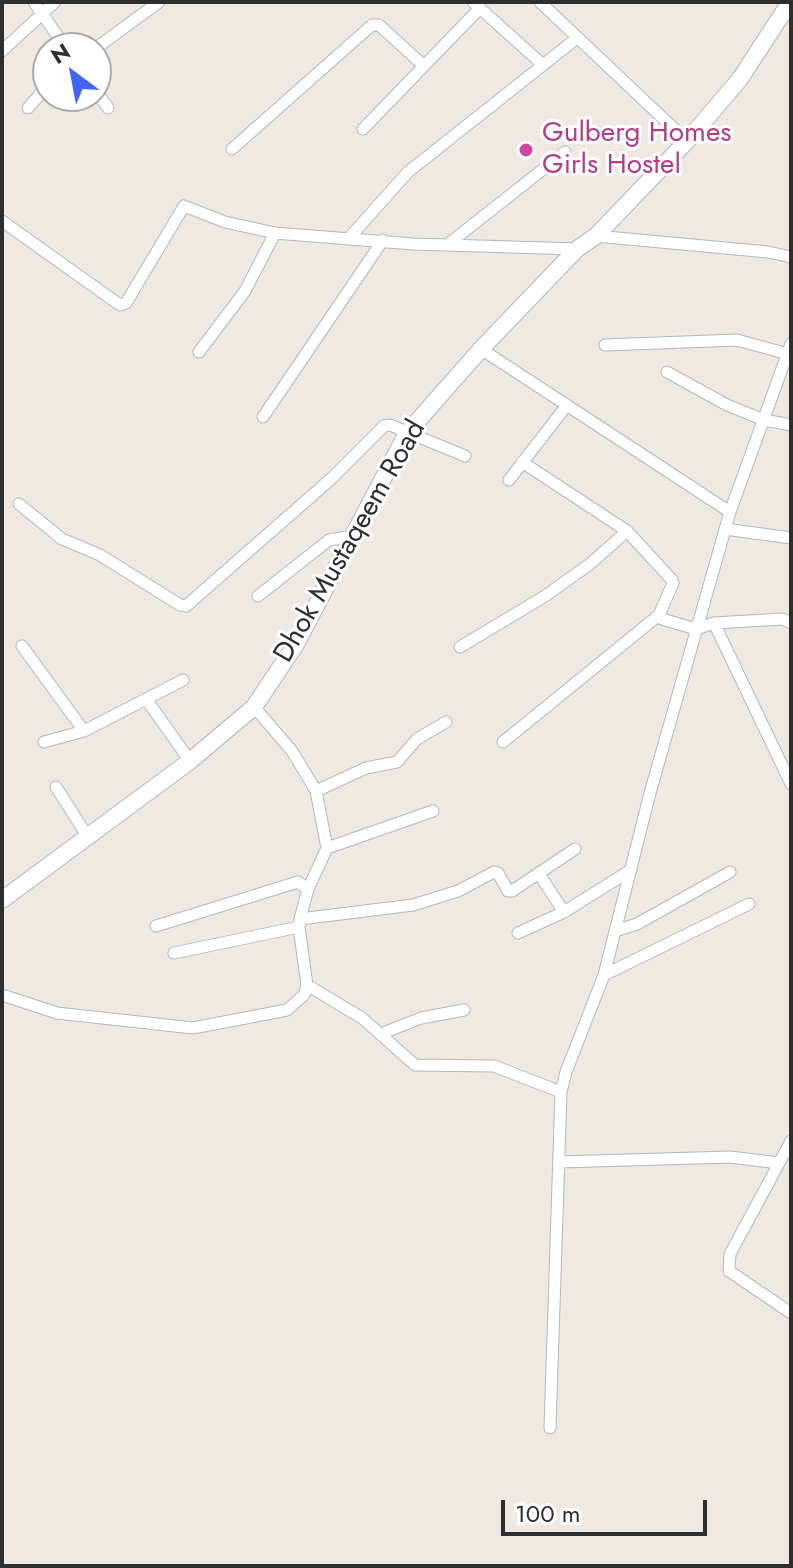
<!DOCTYPE html>
<style>
body{margin:0}
#map{position:relative;width:793px;height:1568px;overflow:hidden;background:#efe9e1;font-family:Jost,sans-serif}
canvas{display:block}
.frame{position:absolute;inset:0;border:4px solid #2e2e2e;pointer-events:none}
.north{position:absolute;left:32px;top:32px;width:80px;height:80px;box-sizing:border-box;background:#fff;border:2px solid #ababab;border-radius:50%;rotate:328deg;font-size:22px;font-weight:700;line-height:32px;text-align:center;color:#2e2e2e}
.north::after{content:'';display:block;margin:auto;width:28px;height:36px;background:#4264fb;clip-path:polygon(50% 0,100% 100%,50% 72%,0 100%)}
.scale{position:absolute;left:501px;top:1500px;width:206px;height:36px;box-sizing:border-box;border:4px solid #2e2e2e;border-top:0;padding-left:10px;font-size:24px;line-height:28px;white-space:nowrap;color:#2e2e2e;-webkit-text-stroke:6px #fff;paint-order:stroke}
</style>
<div id="map">
<canvas width="793" height="1568"></canvas>
<div class="frame"></div>
<div class="north">N</div>
<div class="scale">100 m</div>
</div>
<script>
const ctx = document.querySelector('canvas').getContext('2d');
ctx.lineJoin = 'round';
const shape = rows => new Path2D(rows.map(r => 'M' + r).join(''));
function strokePath(path, color, width, dash) { ctx.strokeStyle = color; ctx.lineWidth = width; ctx.lineCap = dash ? 'butt' : 'round'; ctx.setLineDash(dash || []); ctx.stroke(path); }
function write(font, color, halo, rows, align = 'center') {
  ctx.font = font + ' Jost,sans-serif'; ctx.lineWidth = 6; ctx.setLineDash([]); ctx.textBaseline = 'middle'; ctx.strokeStyle = halo; ctx.fillStyle = color; for (const [text, x, y, turn = 0] of rows) {
    ctx.save(); ctx.translate(x, y); ctx.rotate((+turn || 0) * Math.PI / 180); ctx.textAlign = isNaN(turn) ? turn : align; if (halo) ctx.strokeText(text, 0, 0); ctx.fillText(text, 0, 0); ctx.restore();
  }
}
const street = shape([
 [34,2,66,48],
 [540,2,687,141],
 [96,48,159,2],
 [2,51,55,2],
 [543,65,577,38],
 [96,91,108,108],
 [28,108,48,85],
 [363,129,480,8],
 [232,149,372,25,379,25,424,66],
 [2,221,120,305,126,303,184,206,225,222,275,233,413,244,577,249],
 [596,236,768,252,791,257],
 [349,238,408,172,543,65,473,2],
 [447,245,565,152],
 [605,345,737,340,788,354],
 [481,349,730,512],
 [199,352,245,291,275,233],
 [667,372,727,405,764,420,791,425],
 [263,417,383,240],
 [522,462,627,531,672,580,673,583,659,615,662,619,696,629,714,623,791,784],
 [509,480,567,405],
 [19,504,62,539,100,555,180,605,186,606,332,478,384,426,390,425,465,456],
 [725,529,791,538],
 [258,596,329,540,353,536],
 [714,623,783,619,791,623],
 [22,646,84,731],
 [460,647,545,596,590,564,627,531],
 [146,699,190,761],
 [44,742,84,731,183,680],
 [503,742,659,615],
 [56,787,88,837],
 [316,791,366,768,397,762,417,739,446,722],
 [327,848,433,811],
 [539,874,564,912],
 [300,919,413,905,458,891,494,872,498,873,508,891,512,891,575,849],
 [156,926,298,882,308,889],
 [615,931,637,924,730,872],
 [518,933,564,912,631,870],
 [174,953,299,927],
 [604,975,749,904],
 [307,985,362,1018,415,1065,494,1066,561,1092],
 [2,995,57,1013,193,1028,287,1010,304,995,307,985,299,927,300,919,308,889,327,848,316,791,292,751,254,707],
 [383,1033,421,1018,464,1010],
 [791,1141,730,1254,729,1271,791,1313],
 [559,1162,730,1157,779,1163],
 [550,1428,561,1092,566,1072,604,975,650,793,730,512,791,344]
]);
const secondary = shape([
 [2,900,190,761,254,707,296,644,407,433,481,349,577,249,596,236,687,141,740,79,790,2]
]);
strokePath(street, '#b4b7c1', 13);
strokePath(secondary, '#b4b7c1', 18);
strokePath(street, '#fff', 11);
strokePath(secondary, '#fff', 16);
for (const [x, y, r, color] of [
 [526,150,8,"#d1479c"]
]) { const dot = new Path2D(); dot.arc(x, y, r, 0, 2 * Math.PI); ctx.fillStyle = color; ctx.fill(dot); strokePath(dot, '#fff', 3); }
write('28px', '#b23c85', '#fff', [
 ["Gulberg Homes",542,134],
 ["Girls Hostel",542,166]
], 'left');
write('28px', '#2e2e2e', '#fff', [
 ["Dhok Mustaqeem Road",351,542,-60]
]);
</script>
